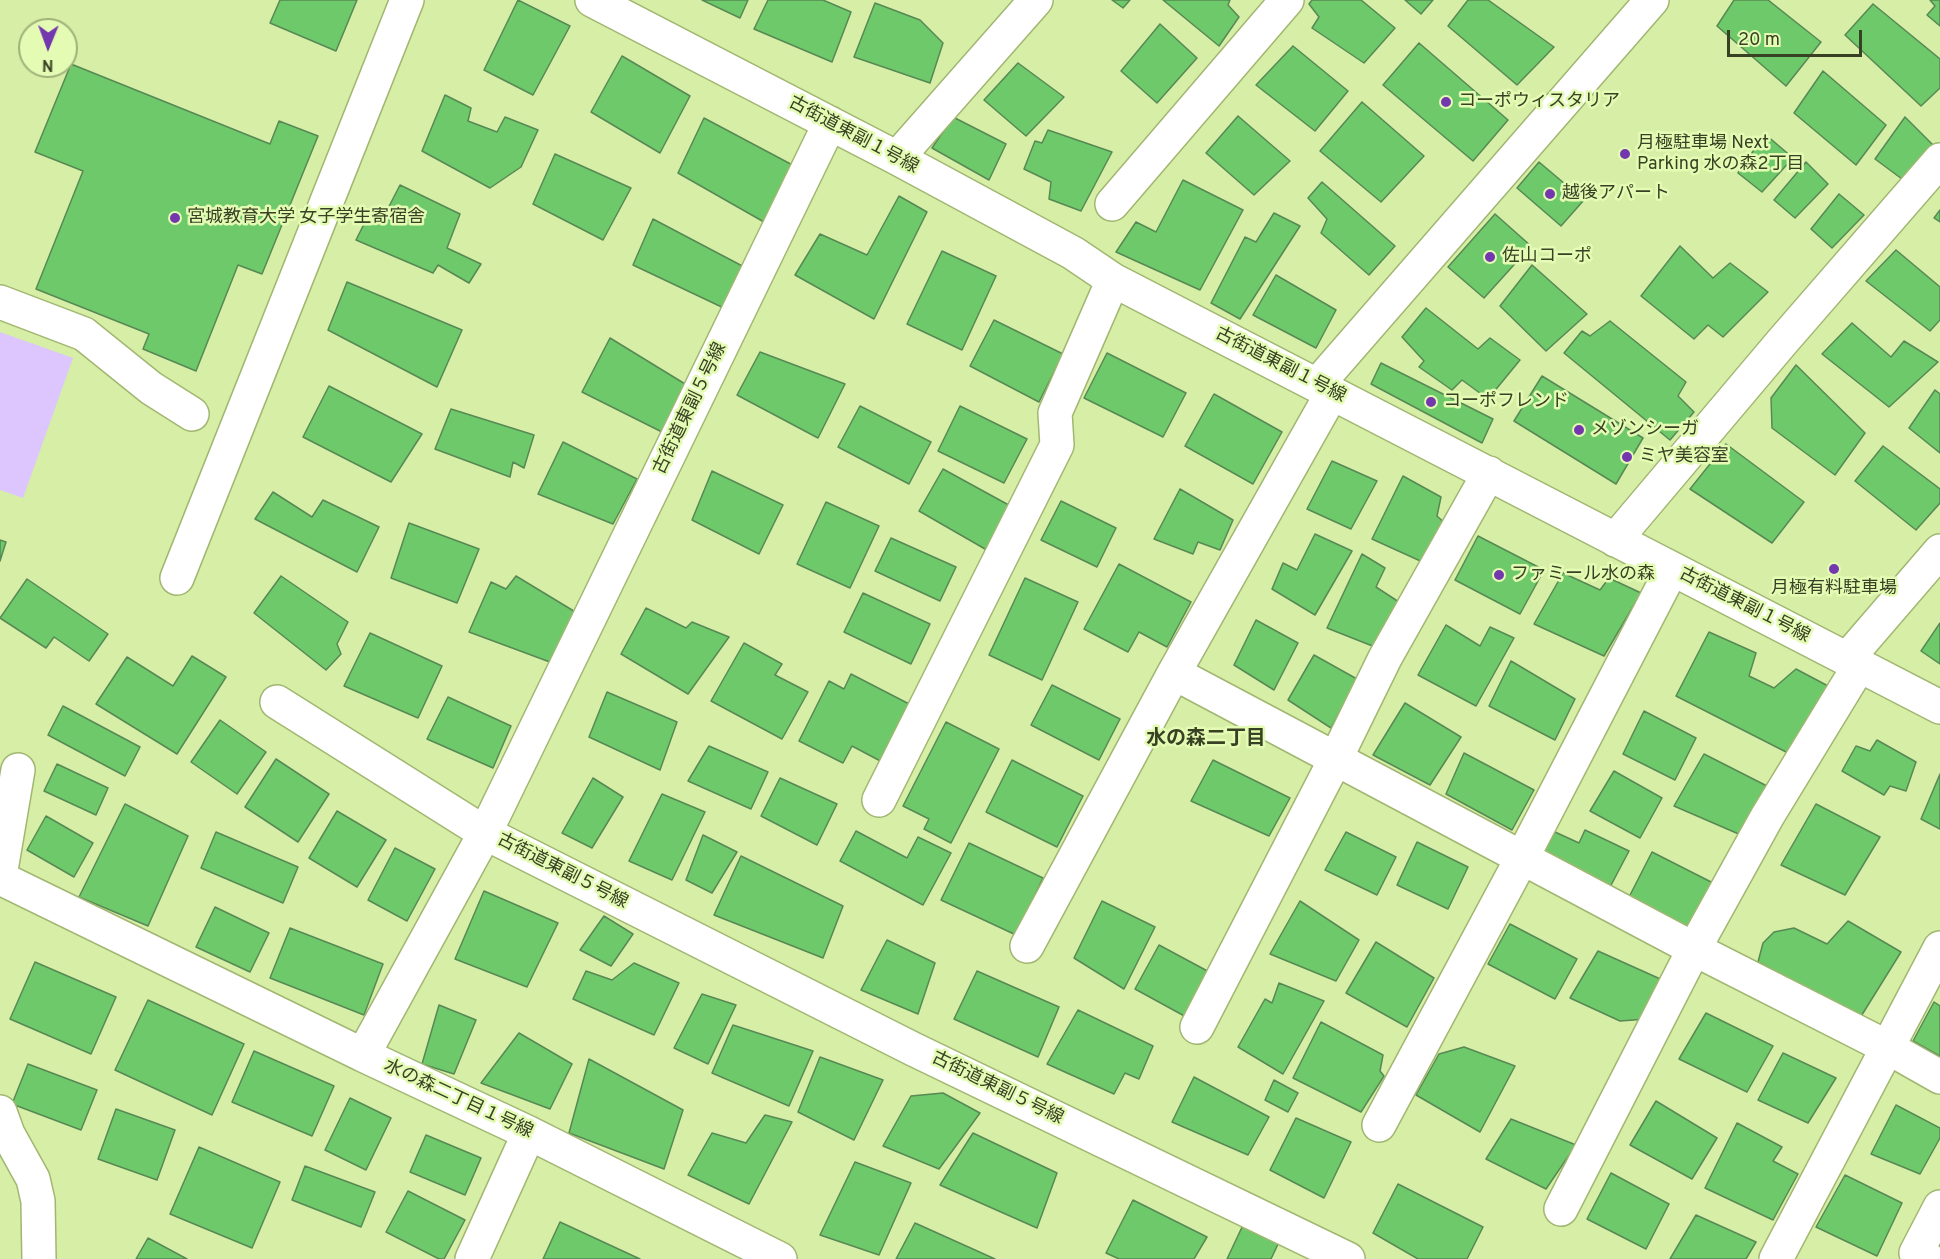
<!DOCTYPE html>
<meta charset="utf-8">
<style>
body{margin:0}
#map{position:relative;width:1940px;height:1259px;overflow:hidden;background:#d7eea6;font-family:Overpass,sans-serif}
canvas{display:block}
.north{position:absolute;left:18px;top:18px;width:60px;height:60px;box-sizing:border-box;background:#e4fbb3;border:2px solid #9fb17a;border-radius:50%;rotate:181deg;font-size:16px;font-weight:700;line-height:24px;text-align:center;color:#384124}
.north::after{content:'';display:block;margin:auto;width:21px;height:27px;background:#7338ae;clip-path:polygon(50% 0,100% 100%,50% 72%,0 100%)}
.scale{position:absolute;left:1727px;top:30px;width:135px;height:27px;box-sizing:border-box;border:3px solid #384124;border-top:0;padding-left:8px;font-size:18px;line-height:21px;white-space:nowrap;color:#384124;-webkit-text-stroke:4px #e4fbb3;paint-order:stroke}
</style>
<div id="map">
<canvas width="1940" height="1259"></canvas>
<div class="north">N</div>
<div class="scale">20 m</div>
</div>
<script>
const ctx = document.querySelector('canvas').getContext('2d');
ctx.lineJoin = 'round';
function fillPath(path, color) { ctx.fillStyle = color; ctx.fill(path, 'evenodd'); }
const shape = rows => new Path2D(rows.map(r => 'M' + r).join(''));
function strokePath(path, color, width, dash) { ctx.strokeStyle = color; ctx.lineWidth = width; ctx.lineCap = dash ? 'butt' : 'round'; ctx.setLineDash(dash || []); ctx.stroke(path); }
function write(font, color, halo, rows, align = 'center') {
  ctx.font = font + ' Overpass,"Noto Sans JP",sans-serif'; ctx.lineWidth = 5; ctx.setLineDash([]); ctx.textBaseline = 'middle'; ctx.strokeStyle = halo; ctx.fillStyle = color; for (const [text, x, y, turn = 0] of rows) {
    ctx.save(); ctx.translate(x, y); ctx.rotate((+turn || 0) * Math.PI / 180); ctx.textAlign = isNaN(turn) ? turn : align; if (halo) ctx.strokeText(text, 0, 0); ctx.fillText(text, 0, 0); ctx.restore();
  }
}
fillPath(shape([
 [0,332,73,358,23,498,0,490]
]), '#dcc6fd');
const building = shape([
 [280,0,357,0,336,51,270,23,280,0],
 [518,0,570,26,533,95,484,70,518,0],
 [702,0,748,0,740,18,702,0],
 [768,0,823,0,851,12,832,62,754,29,768,0],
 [1112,0,1130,0,1123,8,1112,0],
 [1163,0,1230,0,1228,5,1239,17,1219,46,1163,0],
 [1312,0,1361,0,1395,28,1364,63,1312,28,1319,17,1309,4,1312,0],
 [1405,0,1433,0,1421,14,1405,0],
 [1468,0,1488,0,1554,47,1517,85,1448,26,1468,0],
 [1734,0,1768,0,1821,42,1786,86,1717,26,1734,0],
 [1930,0,1940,0,1940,26,1927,15,1935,6,1930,0],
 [875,3,920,20,943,43,930,83,854,57,875,3],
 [1873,4,1940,59,1940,88,1921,106,1845,35,1873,4],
 [1160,24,1197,58,1157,103,1121,71,1160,24],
 [1419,43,1508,120,1473,161,1383,85,1419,43],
 [1293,46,1348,91,1315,131,1256,85,1293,46],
 [622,56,690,96,660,153,591,112,622,56],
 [1018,63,1064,97,1026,136,984,100,1018,63],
 [71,64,270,144,279,121,318,136,262,274,238,265,196,371,143,349,149,334,36,289,83,171,35,152,71,64],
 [1823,71,1886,125,1856,165,1794,113,1823,71],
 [445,95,471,108,468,121,497,132,505,117,538,130,521,167,490,188,422,151,445,95],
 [1362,102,1424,156,1381,202,1320,151,1362,102],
 [1238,116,1290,161,1254,195,1206,153,1238,116],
 [953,117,1006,144,989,180,932,148,953,117],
 [1905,117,1933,145,1902,179,1875,159,1905,117],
 [704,118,800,169,771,226,678,173,704,118],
 [1048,130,1112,152,1081,211,1049,199,1051,182,1024,169,1035,141,1042,143,1048,130],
 [1765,134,1793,158,1762,192,1738,173,1765,134],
 [555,154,631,188,603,240,533,204,555,154],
 [1539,162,1584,200,1561,226,1517,188,1539,162],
 [1806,162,1828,184,1795,218,1774,200,1806,162],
 [1183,180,1243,210,1200,290,1116,252,1136,222,1156,232,1183,180],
 [1322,182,1395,246,1369,275,1321,233,1327,219,1308,198,1322,182],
 [400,185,460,214,447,248,481,264,469,283,438,265,433,273,356,240,367,218,381,222,400,185],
 [1839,194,1864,215,1832,248,1811,229,1839,194],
 [899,196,927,212,874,319,795,275,820,234,867,255,899,196],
 [1940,210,1940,222,1934,218,1940,210],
 [1274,213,1300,226,1240,319,1211,303,1245,237,1256,242,1274,213],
 [1495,214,1531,246,1484,298,1448,267,1495,214],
 [653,219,748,269,728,310,633,265,653,219],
 [1680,246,1713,278,1730,263,1768,292,1723,337,1708,325,1694,339,1641,296,1680,246],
 [1896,250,1940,287,1940,320,1930,331,1866,281,1896,250],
 [942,251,996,276,962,350,907,324,942,251],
 [1532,265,1587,314,1546,351,1500,306,1532,265],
 [1276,275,1336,310,1316,348,1253,315,1276,275],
 [347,282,462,330,437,387,328,330,347,282],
 [1426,308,1478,349,1490,338,1520,360,1488,399,1462,380,1452,390,1419,367,1424,361,1402,337,1426,308],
 [994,320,1063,354,1039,402,970,366,994,320],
 [1610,321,1686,382,1678,396,1694,412,1670,440,1564,353,1582,331,1590,336,1610,321],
 [1852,323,1891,357,1904,341,1938,362,1889,407,1822,354,1852,323],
 [610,338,690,387,664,433,582,392,610,338],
 [760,352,845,384,818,438,737,395,760,352],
 [1107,353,1186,393,1163,437,1084,398,1107,353],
 [1381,363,1493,419,1482,443,1371,384,1381,363],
 [1796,365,1865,433,1835,475,1772,428,1771,398,1796,365],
 [1542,376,1643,438,1616,484,1514,421,1542,376],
 [329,386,422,434,391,482,303,437,329,386],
 [1935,390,1940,394,1940,453,1909,428,1935,390],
 [1214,394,1282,432,1253,484,1185,446,1214,394],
 [860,406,931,442,909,484,838,447,860,406],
 [960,406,1027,439,1004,483,938,451,960,406],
 [451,409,534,435,524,468,513,462,510,477,435,449,451,409],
 [563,442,637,479,613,524,538,494,563,442],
 [1726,444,1804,502,1772,543,1690,489,1726,444],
 [1883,446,1940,489,1940,503,1916,530,1855,481,1883,446],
 [1332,461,1377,481,1351,529,1307,509,1332,461],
 [943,469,1016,509,992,553,919,511,943,469],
 [712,471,783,505,759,554,692,520,712,471],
 [1403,476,1441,497,1437,516,1448,526,1427,564,1372,539,1403,476],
 [1180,489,1233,520,1220,550,1198,542,1193,554,1154,539,1180,489],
 [273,492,312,517,323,500,379,527,357,572,255,519,273,492],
 [1061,501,1116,528,1097,567,1041,540,1061,501],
 [826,502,879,526,850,588,797,564,826,502],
 [409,523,479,549,457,603,391,578,409,523],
 [1315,534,1352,551,1315,615,1272,589,1283,563,1297,570,1315,534],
 [1478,536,1544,570,1520,614,1455,580,1478,536],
 [891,538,956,567,940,601,875,571,891,538],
 [0,540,6,542,0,561,0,540],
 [1362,554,1385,568,1376,587,1402,604,1380,649,1327,628,1362,554],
 [1119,564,1191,602,1167,647,1139,632,1128,652,1084,629,1119,564],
 [1563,573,1600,590,1609,578,1641,593,1604,656,1534,624,1563,573],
 [281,576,348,622,337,644,341,654,326,670,254,613,281,576],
 [516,576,577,613,558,665,469,632,491,582,506,589,516,576],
 [1025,578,1078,602,1042,680,989,655,1025,578],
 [27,579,108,634,89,661,54,637,46,648,0,618,27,579],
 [863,593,930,624,911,664,844,632,863,593],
 [646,608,686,628,692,622,729,637,688,694,621,654,646,608],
 [1256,620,1298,643,1274,690,1234,665,1256,620],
 [1940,623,1940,664,1921,651,1940,623],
 [1446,625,1480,646,1490,627,1514,638,1476,706,1418,675,1446,625],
 [1709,632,1756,653,1749,676,1774,688,1796,669,1830,687,1794,756,1676,696,1709,632],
 [370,633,442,666,418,718,344,686,370,633],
 [744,643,782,664,775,675,808,692,782,739,711,701,744,643],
 [1314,655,1357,679,1331,728,1288,700,1314,655],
 [192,656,226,677,177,754,96,704,127,657,173,686,192,656],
 [1511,661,1575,699,1555,740,1489,706,1511,661],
 [851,674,915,707,886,764,852,746,843,763,799,741,829,681,844,689,851,674],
 [1052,685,1120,719,1099,760,1031,725,1052,685],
 [607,692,677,722,660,770,589,737,607,692],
 [448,697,511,726,493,768,427,739,448,697],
 [1405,703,1461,737,1430,785,1373,755,1405,703],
 [63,706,140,747,125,776,48,735,63,706],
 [1644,711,1696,738,1675,780,1623,754,1644,711],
 [220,720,266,752,237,794,191,762,220,720],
 [946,722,999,749,951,843,924,829,929,819,903,806,946,722],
 [1877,740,1916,762,1906,791,1890,786,1884,795,1842,771,1856,746,1870,751,1877,740],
 [709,746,768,772,751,809,688,781,709,746],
 [1464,753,1534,790,1512,830,1446,794,1464,753],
 [1704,754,1767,786,1741,835,1674,806,1704,754],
 [276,759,329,794,298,842,245,807,276,759],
 [1012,760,1083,796,1057,847,986,812,1012,760],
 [1213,760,1290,798,1269,836,1191,801,1213,760],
 [57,764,108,788,96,815,44,791,57,764],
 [1614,771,1662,798,1640,838,1590,811,1614,771],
 [1940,774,1940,829,1921,819,1940,774],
 [593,778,623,797,592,848,562,833,593,778],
 [780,778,837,804,817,845,761,816,780,778],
 [662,794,705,812,672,880,629,861,662,794],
 [125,804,188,836,148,926,79,897,125,804],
 [1816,804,1880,837,1845,895,1781,865,1816,804],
 [337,811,386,840,357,887,309,858,337,811],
 [46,816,93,843,74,877,27,850,46,816],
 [1585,830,1629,851,1608,891,1541,857,1555,832,1579,843,1585,830],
 [856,831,907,858,918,837,951,853,923,905,840,861,856,831],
 [216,832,298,867,283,903,201,868,216,832],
 [1346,832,1396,857,1377,895,1325,870,1346,832],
 [703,835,737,852,712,893,686,880,703,835],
 [1417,842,1468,867,1448,909,1397,885,1417,842],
 [969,843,1043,878,1016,935,941,900,969,843],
 [395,848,435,869,407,921,368,900,395,848],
 [1652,852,1719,886,1693,931,1628,899,1652,852],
 [741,856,843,906,823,958,714,915,741,856],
 [484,891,558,923,527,987,455,959,484,891],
 [1102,901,1155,927,1124,989,1074,958,1102,901],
 [1300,901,1359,940,1336,981,1270,954,1300,901],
 [215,907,269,933,250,972,196,947,215,907],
 [604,916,633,934,611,966,580,950,604,916],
 [1848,921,1901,952,1860,1018,1758,962,1763,943,1774,932,1794,928,1827,944,1848,921],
 [1510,924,1577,959,1555,999,1488,964,1510,924],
 [290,928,383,964,364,1015,270,978,290,928],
 [887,940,935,963,918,1014,861,990,887,940],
 [1376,942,1434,978,1407,1027,1346,993,1376,942],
 [1159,945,1213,974,1188,1018,1135,989,1159,945],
 [1598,951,1667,982,1647,1019,1620,1021,1570,998,1598,951],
 [35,962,116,997,91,1054,10,1019,35,962],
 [634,963,679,983,654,1035,573,999,586,971,612,980,634,963],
 [977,971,1059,1007,1038,1057,954,1019,977,971],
 [1279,983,1324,1001,1283,1074,1238,1047,1265,999,1272,1003,1279,983],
 [702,994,736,1005,708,1064,674,1048,702,994],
 [148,1000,244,1044,212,1115,115,1070,148,1000],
 [1934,1002,1940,1006,1940,1056,1913,1041,1934,1002],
 [439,1005,476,1020,454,1074,422,1064,439,1005],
 [1078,1010,1153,1046,1139,1079,1125,1073,1114,1094,1047,1064,1078,1010],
 [1706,1013,1773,1046,1747,1092,1679,1059,1706,1013],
 [1321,1022,1383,1055,1380,1071,1384,1076,1361,1112,1293,1078,1321,1022],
 [733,1025,813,1051,789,1106,712,1073,733,1025],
 [519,1033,572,1064,550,1109,481,1083,519,1033],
 [1464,1047,1515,1066,1480,1132,1416,1095,1439,1054,1464,1047],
 [254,1051,334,1086,312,1136,232,1102,254,1051],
 [1783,1053,1836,1078,1808,1123,1758,1100,1783,1053],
 [820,1057,883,1080,854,1140,798,1112,820,1057],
 [589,1059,683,1110,664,1169,569,1133,589,1059],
 [28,1064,97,1090,81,1130,12,1104,28,1064],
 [1194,1077,1269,1117,1248,1155,1172,1122,1194,1077],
 [1274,1080,1298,1093,1288,1112,1265,1100,1274,1080],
 [943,1093,980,1113,939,1169,883,1146,911,1096,943,1093],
 [350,1098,391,1118,366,1170,325,1150,350,1098],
 [1656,1101,1717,1138,1692,1179,1630,1145,1656,1101],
 [1896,1105,1940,1128,1940,1138,1920,1174,1871,1154,1896,1105],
 [116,1109,175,1130,157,1180,98,1159,116,1109],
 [765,1115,792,1122,749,1204,688,1175,712,1133,746,1143,765,1115],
 [1296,1118,1351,1142,1324,1198,1270,1170,1296,1118],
 [1511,1119,1576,1145,1546,1189,1486,1159,1511,1119],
 [1737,1123,1782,1147,1773,1161,1798,1174,1773,1220,1705,1188,1737,1123],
 [973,1133,1057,1173,1037,1228,940,1185,973,1133],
 [426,1135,481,1158,465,1195,410,1172,426,1135],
 [199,1147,280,1182,252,1248,170,1214,199,1147],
 [855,1162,911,1183,879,1255,820,1235,855,1162],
 [305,1166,375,1192,361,1227,292,1200,305,1166],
 [1611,1173,1669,1204,1646,1249,1587,1219,1611,1173],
 [1845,1175,1902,1203,1877,1256,1816,1227,1845,1175],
 [1398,1184,1483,1227,1467,1259,1418,1259,1373,1233,1398,1184],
 [408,1191,465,1220,444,1259,439,1259,386,1232,408,1191],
 [1133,1200,1207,1237,1194,1259,1119,1259,1106,1253,1133,1200],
 [1696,1215,1756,1242,1746,1259,1670,1259,1696,1215],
 [560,1222,640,1259,543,1259,560,1222],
 [915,1223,995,1259,896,1259,915,1223],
 [1243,1225,1279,1242,1271,1259,1227,1259,1243,1225],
 [148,1238,187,1259,136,1259,148,1238]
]);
fillPath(building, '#6ec96a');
strokePath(building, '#578954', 1.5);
const minor = shape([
 [592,0,897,158,1073,253,1113,280,1847,659,1940,551],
 [830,123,485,833,913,1049,1348,1259],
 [897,158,1036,0],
 [1112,204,1287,0],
 [0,302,84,334,151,388,192,414],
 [1317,385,1652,0],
 [1615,540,1782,342,1940,160],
 [177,578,407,0],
 [1847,659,1940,707],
 [1174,673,1694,949,1887,1047,1940,1077],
 [277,702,485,833,363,1055,529,1133,780,1259],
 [879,800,1057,445,1055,413,1113,280],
 [0,876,18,770],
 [0,878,363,1055],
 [1027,946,1174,673,1332,393],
 [1197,1027,1335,760,1385,658,1489,473],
 [0,1112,8,1134,33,1179,38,1201,39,1259],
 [1379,1125,1522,858,1672,569],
 [1561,1209,1694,949,1767,817,1859,666],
 [472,1259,529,1133],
 [1776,1259,1940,948],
 [1928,1259,1916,1253,1940,1207]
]);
strokePath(minor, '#a1b771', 36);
strokePath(minor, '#fff', 33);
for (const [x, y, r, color] of [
 [1446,102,6,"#7338ae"],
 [1625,154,6,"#7338ae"],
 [1550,194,6,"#7338ae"],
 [175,218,6,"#7338ae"],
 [1490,257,6,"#7338ae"],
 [1431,402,6,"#7338ae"],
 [1579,430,6,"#7338ae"],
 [1627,457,6,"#7338ae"],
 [1834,569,6,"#7338ae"],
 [1499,575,6,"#7338ae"]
]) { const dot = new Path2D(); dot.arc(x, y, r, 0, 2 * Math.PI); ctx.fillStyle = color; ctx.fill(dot); strokePath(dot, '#e4fbb3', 2); }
write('18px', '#384124', '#e4fbb3', [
 ["コーポウィスタリア",1458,102],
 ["月極駐車場 Next",1637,144],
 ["Parking 水の森2丁目",1637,165],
 ["越後アパート",1562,194],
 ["宮城教育大学 女子学生寄宿舎",187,218],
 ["佐山コーポ",1502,257],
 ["コーポフレンド",1443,402],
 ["メゾンシーガ",1591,430],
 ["ミヤ美容室",1639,457],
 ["ファミール水の森",1511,575],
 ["月極有料駐車場",1834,589,"center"]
], 'left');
write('18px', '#384124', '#e4fbb3', [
 ["古街道東副１号線",853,136,28],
 ["古街道東副１号線",1280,366,27],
 ["古街道東副５号線",691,409,-64],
 ["古街道東副１号線",1744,606,27],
 ["古街道東副５号線",562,872,27],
 ["古街道東副５号線",997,1089,26],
 ["水の森二丁目１号線",458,1100,25]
]);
write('bold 20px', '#384124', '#e4fbb3', [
 ["水の森二丁目",1206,740]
]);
</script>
